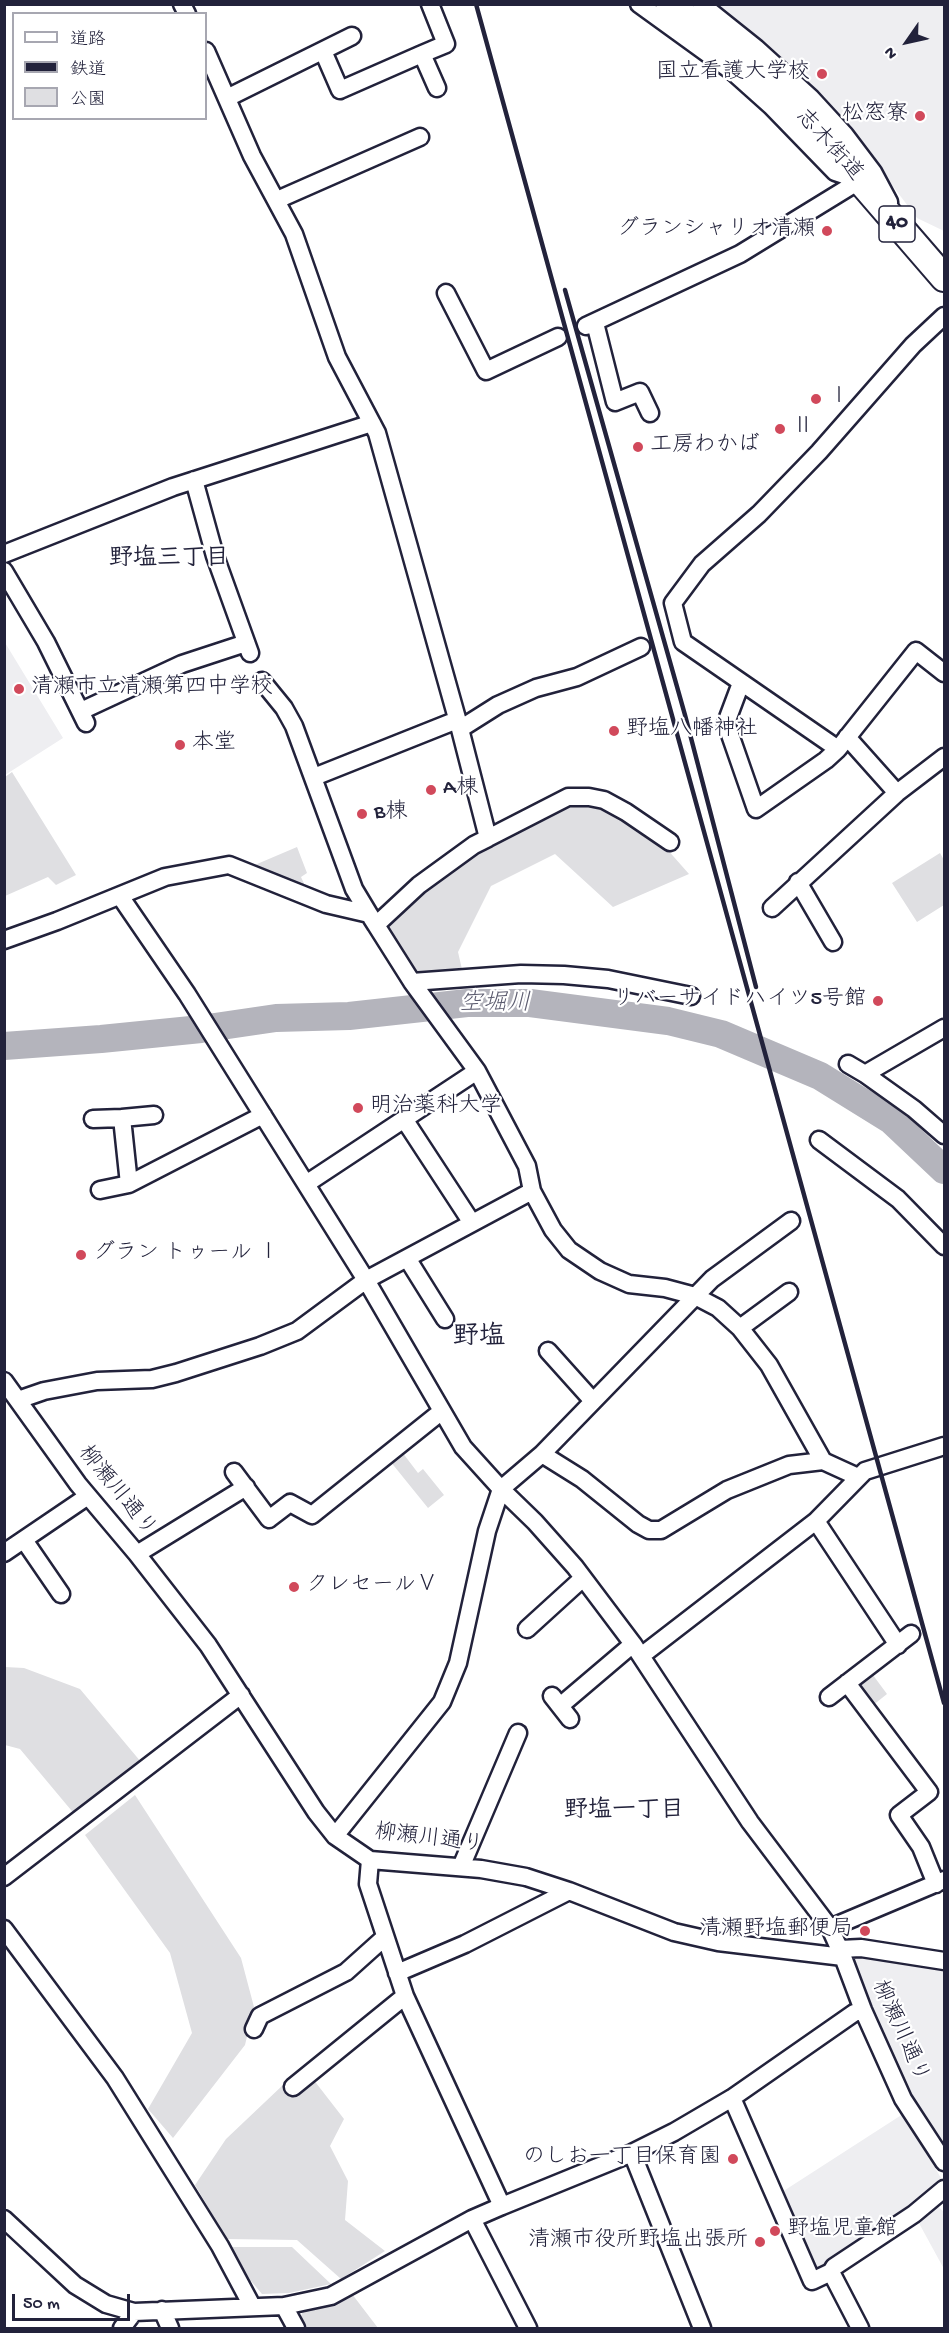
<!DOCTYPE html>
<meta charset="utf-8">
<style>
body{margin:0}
#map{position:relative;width:949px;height:2333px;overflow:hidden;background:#fff;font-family:"Gochi Hand","Klee One",sans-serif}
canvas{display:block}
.frame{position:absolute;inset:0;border:6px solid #22223b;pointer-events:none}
.legend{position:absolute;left:12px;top:12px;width:195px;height:108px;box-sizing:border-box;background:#fff;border:2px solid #a7a7b1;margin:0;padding:8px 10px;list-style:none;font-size:18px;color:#22223b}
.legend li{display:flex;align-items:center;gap:12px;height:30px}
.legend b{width:30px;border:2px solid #a7a7b1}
.north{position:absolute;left:877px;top:12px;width:60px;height:60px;-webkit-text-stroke:4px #fff;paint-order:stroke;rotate:236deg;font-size:16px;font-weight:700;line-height:24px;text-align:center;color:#22223b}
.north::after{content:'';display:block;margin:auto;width:21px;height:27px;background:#22223b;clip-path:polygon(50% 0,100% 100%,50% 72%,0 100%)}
.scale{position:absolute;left:12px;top:2294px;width:118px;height:27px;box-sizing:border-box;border:3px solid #22223b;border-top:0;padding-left:8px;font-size:18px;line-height:21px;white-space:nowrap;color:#22223b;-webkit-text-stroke:4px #fff;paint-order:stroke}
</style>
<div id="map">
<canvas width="949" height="2333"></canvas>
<div class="frame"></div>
<ul class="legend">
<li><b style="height:8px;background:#fff"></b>道路</li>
<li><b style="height:8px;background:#22223b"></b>鉄道</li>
<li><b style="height:16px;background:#dfdfe2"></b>公園</li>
</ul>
<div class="north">N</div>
<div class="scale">50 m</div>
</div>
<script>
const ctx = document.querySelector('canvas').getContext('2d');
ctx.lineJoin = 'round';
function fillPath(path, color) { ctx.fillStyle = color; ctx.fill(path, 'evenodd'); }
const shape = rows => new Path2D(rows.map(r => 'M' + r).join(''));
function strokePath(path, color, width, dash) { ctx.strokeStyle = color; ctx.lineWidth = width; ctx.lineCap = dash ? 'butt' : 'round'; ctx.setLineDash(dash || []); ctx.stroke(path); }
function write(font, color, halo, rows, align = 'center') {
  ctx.font = font + ' "Gochi Hand","Klee One",sans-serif'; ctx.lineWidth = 4.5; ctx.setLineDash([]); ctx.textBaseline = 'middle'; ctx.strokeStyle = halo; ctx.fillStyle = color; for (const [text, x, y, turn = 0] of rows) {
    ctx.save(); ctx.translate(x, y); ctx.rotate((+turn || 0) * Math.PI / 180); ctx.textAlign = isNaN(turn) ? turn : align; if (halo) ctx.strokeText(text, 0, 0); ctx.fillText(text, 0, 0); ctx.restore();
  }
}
fillPath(shape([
 [716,5,944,5,944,231,917,218,839,115,775,51],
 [4,641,63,738,5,775,4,775],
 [861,1948,944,1961,944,2162,931,2143,868,2004,852,1959],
 [903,2114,944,2183,900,2220,817,2271,782,2192],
 [931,2200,944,2212,944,2269,914,2214]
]), '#eeeef1');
fillPath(shape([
 [12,772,76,875,56,885,48,877,5,896,5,777],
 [589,797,666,848,689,874,613,907,555,854,491,886,458,952,464,978,412,982,376,925,474,845],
 [297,847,307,873,301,877,307,890,250,867],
 [940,853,944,860,944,905,917,922,892,883],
 [402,1452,418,1473,423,1469,444,1495,428,1508,390,1461],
 [5,1667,24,1668,80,1689,141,1762,76,1816,20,1749,5,1745],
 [867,1667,887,1694,867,1710,847,1683],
 [135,1795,241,1958,254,2007,245,2045,173,2138,148,2109,192,2033,170,1953,85,1835],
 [313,2079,344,2119,330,2146,348,2181,345,2220,385,2251,341,2279,297,2240,227,2239,195,2185,226,2139,284,2084,292,2095],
 [225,2247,292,2247,331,2284,289,2293,262,2294,251,2281,245,2281],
 [352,2294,378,2328,305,2328,299,2321,303,2311,335,2303]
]), '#dfdfe2');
strokePath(shape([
 [4,1046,101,1039,201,1029,276,1018,349,1016,467,1003,530,1003,668,1021,721,1034,820,1076,891,1120,944,1170]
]), '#b4b4bc', 28);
const minor = shape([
 [182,4,187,14],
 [639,4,733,72,771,106,835,172,856,179],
 [701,4,756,48,811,98,845,135,873,172,889,202],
 [206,51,252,156,294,234,337,357,377,433,460,729,488,838,474,845,419,885,376,925,412,982,477,1071,527,1166,532,1191,366,1280,463,1447,501,1489,535,1522,575,1567,633,1644,750,1822,830,1928,843,1957],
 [323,51,340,90,422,54,446,44,430,4],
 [422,54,437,88],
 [227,98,352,36],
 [277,200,420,137],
 [446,293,486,371,558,337],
 [944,316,913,345,819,452,759,514,702,564,673,603,683,642,838,749,916,651,944,673],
 [595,323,615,402,640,392,650,413],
 [586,326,740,254,859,181],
 [194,480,215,556,250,653],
 [4,554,173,487,372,423],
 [4,571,46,642,86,723],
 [262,681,284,708,294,726,354,889,369,914],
 [741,683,726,723,756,809,826,760,838,749],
 [81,711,182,664,246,643],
 [460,729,498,705,536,688,577,677,641,647],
 [847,737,897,793],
 [314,777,457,720],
 [488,838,568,797,589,797,604,800,626,812,670,842],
 [798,882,833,942],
 [772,908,897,793,944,757],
 [4,940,57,921,165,877,229,865,326,904,369,914,376,925],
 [412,982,521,974,564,975,608,979,691,996],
 [848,1064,865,1074,914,1109,944,1135],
 [865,1074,944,1028],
 [122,1118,154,1115],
 [93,1119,122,1118,129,1184],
 [404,1119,472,1223],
 [819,1140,898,1199,944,1246],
 [306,1184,477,1071],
 [100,1190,129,1184,263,1115],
 [532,1191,553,1230,569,1250,600,1271,629,1284,665,1288,695,1296,718,1308,740,1328,769,1365,823,1461],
 [407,1258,445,1319],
 [740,1328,789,1292],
 [548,1351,592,1400],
 [4,1381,78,1484,137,1554,208,1645,316,1812,335,1836,370,1860,481,1869,526,1877,569,1891,674,1932,718,1942,843,1957,863,2010,903,2099,944,2162],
 [18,1400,44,1391,97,1381,152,1379,176,1373,260,1346,297,1331,366,1280,187,994,120,896],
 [542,1454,582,1479,638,1524,649,1530,661,1530,727,1490,789,1465,823,1461,858,1477],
 [234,1472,269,1519,290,1503,312,1515,442,1411],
 [816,1521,898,1645],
 [24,1540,61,1594],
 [4,1553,88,1496],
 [137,1554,246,1487],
 [527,1629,583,1578],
 [641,1656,816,1521,865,1471,944,1446],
 [847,1683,929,1792,899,1815,921,1847,936,1884],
 [552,1696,570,1719],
 [829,1697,911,1634],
 [560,1706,633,1644],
 [335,1836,442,1702,458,1663,487,1531,501,1489,542,1454,712,1279,791,1221],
 [370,1860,368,1884,405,1996,502,2206,472,2219,528,2328],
 [461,1867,518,1733],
 [4,1877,241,1695],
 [830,1928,944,1880],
 [4,1929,115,2078,220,2246,252,2306],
 [840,1949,861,1948,944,1961],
 [397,1973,465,1944,569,1891],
 [254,2029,260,2016,346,1972,385,1937],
 [293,2087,405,1996],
 [732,2098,812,2281,831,2272,860,2328],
 [632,2153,702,2328],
 [502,2206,632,2153,674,2132,732,2098,854,2013,863,2010],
 [4,2219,75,2285,106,2304,134,2312,284,2306,331,2296,472,2219],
 [831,2272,834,2267,914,2214,944,2189],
 [284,2306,296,2328],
 [162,2310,170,2328],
 [122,2328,134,2312]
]);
const primary = shape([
 [669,4,705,31,783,97,817,131,944,278]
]);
strokePath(minor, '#22223b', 21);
strokePath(primary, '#22223b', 30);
strokePath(minor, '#fff', 16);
strokePath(primary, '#fff', 26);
strokePath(shape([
 [476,4,944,1703],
 [565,290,685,715,756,987]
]), '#22223b', 4.5);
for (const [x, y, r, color] of [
 [822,74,6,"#d1495b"],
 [920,116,6,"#d1495b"],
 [827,231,6,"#d1495b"],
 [816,399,6,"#d1495b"],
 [780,429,6,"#d1495b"],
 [638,447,6,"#d1495b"],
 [19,689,6,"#d1495b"],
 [614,731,6,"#d1495b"],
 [180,745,6,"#d1495b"],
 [431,790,6,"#d1495b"],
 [362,814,6,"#d1495b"],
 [878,1001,6,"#d1495b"],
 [358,1108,6,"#d1495b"],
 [81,1255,6,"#d1495b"],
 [294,1587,6,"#d1495b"],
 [865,1931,6,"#d1495b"],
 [733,2159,6,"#d1495b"],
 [775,2231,6,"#d1495b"],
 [760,2242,6,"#d1495b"]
]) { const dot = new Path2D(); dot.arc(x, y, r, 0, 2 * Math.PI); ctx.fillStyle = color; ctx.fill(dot); strokePath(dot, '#fff', 2); }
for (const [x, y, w] of [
 [897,224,36]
]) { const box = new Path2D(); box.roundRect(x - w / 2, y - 18, w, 36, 4.5); ctx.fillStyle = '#fff'; ctx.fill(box); strokePath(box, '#22223b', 1.5); }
write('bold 21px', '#22223b', null, [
 ["40",897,224]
]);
write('22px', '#22223b', '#fff', [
 ["国立看護大学校",810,74,"right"],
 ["松窓寮",908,116,"right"],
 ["グランシャリオ清瀬",815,231,"right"],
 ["Ⅰ",828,399],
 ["Ⅱ",792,429],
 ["工房わかば",650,447],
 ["清瀬市立清瀬第四中学校",31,689],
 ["野塩八幡神社",626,731],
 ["本堂",192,745],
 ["A棟",443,790],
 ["B棟",374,814],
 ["リバーサイドハイツ5号館",866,1001,"right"],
 ["明治薬科大学",370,1108],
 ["グラン トゥール Ⅰ",93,1255],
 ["クレセールⅤ",306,1587],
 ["清瀬野塩郵便局",853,1931,"right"],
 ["のしお一丁目保育園",721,2159,"right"],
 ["野塩児童館",787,2231],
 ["清瀬市役所野塩出張所",748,2242,"right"]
], 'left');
write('22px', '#22223b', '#fff', [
 ["志木街道",828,146,48],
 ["柳瀬川通り",116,1492,51],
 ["柳瀬川通り",429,1840,7],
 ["柳瀬川通り",899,2032,66]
]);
write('bold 24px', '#22223b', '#fff', [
 ["野塩三丁目",169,560],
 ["野塩一丁目",624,1812]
]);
write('italic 24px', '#5c5c6f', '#fff', [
 ["空堀川",495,1005]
]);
write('bold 26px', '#22223b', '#fff', [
 ["野塩",479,1339]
]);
</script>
